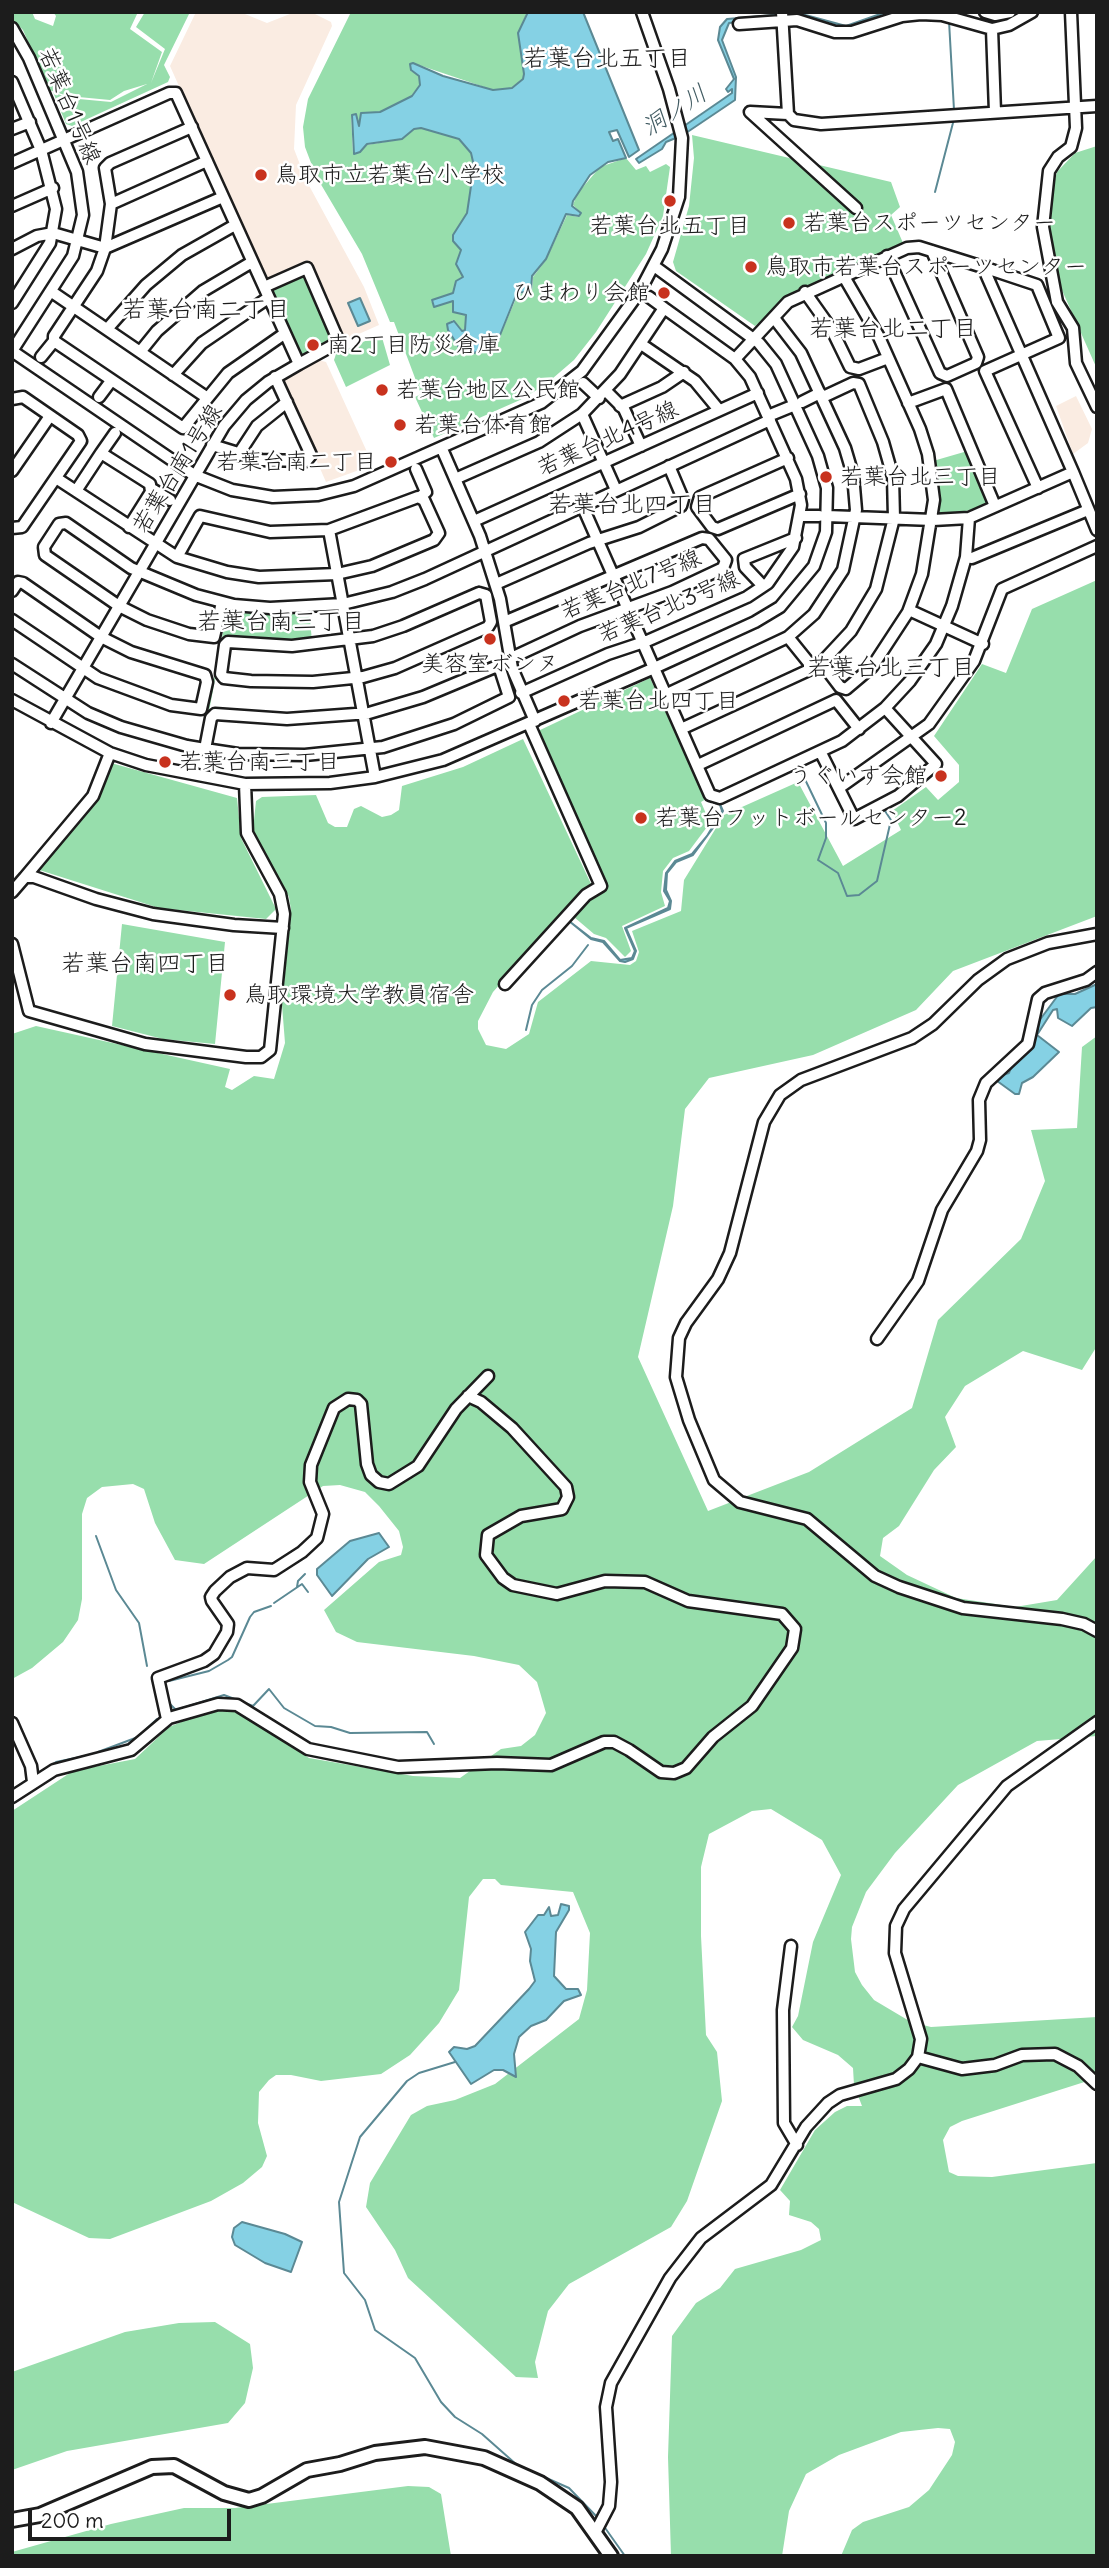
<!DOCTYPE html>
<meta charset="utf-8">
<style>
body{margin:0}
#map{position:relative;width:1109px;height:2568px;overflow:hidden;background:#fff;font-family:Delius,sans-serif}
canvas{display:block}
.frame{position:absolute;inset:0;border:14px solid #1c1c1c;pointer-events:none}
.scale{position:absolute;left:28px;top:2509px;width:203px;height:32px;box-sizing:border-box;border:4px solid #1c1c1c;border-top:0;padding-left:9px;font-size:21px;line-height:24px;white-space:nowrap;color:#1c1c1c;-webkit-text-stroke:5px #fff;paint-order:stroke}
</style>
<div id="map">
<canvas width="1109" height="2568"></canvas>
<div class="frame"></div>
<div class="scale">200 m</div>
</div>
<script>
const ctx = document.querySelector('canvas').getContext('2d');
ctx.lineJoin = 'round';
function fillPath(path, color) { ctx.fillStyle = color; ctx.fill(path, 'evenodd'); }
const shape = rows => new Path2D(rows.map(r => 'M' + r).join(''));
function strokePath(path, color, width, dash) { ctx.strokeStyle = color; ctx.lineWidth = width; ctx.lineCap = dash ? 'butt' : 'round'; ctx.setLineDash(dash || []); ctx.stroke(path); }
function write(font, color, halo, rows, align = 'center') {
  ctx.font = font + ' Delius,"Klee One",sans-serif'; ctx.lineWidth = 5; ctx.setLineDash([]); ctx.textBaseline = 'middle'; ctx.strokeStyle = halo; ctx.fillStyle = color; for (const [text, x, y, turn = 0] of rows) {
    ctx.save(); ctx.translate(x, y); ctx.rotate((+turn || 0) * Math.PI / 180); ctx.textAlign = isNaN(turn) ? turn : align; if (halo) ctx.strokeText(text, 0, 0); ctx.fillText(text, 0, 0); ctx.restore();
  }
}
fillPath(shape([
 [196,12,240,12,267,23,295,12,311,12,331,22,332,26,296,105,294,149,306,180,364,287,379,325,343,341,307,260,265,279,170,66],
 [318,360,326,362,373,465,326,482,282,382,283,378],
 [1076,396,1092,429,1088,443,1073,454,1056,406]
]), '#faece2');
fillPath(shape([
 [12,12,32,12,35,19,53,26,56,16,53,12,138,12,130,29,162,52,151,83,165,49,136,27,145,12,190,12,164,65,170,77,168,82,72,126,66,124,53,92,68,98,111,102,147,84,124,91,110,100,68,96,49,90,23,30,12,19],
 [351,12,527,12,518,33,524,74,523,79,511,88,493,90,413,63,410,64,411,71,419,76,420,85,411,96,380,112,361,113,359,125,356,114,351,115,353,154,360,152,367,145,402,139,414,129,421,128,459,139,471,153,474,166,467,213,453,235,453,241,461,250,456,263,463,277,456,282,453,293,431,300,434,307,452,301,452,312,465,315,465,329,462,330,453,320,447,324,458,346,474,353,496,345,518,294,532,292,533,277,546,260,567,215,579,217,581,213,573,205,577,194,600,167,626,158,636,170,646,166,650,172,666,164,670,167,663,216,646,254,596,332,574,360,545,385,520,400,434,438,415,397,421,394,394,322,390,322,362,254,316,176,305,147,303,127,308,99],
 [692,135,891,182,900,207,891,215,903,243,801,289,755,326,676,271,673,262,689,206,694,158],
 [1097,146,1097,369,1057,279,1045,217,1057,172,1075,153],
 [302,273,307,275,335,339,302,354,298,353,270,291,272,287],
 [381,334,390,365,346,387,334,360,336,354],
 [971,450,990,501,973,510,940,514,933,461],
 [1097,580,1097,916,953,971,916,1010,813,1055,709,1078,685,1109,673,1206,638,1357,708,1511,809,1472,912,1408,938,1320,1021,1239,1045,1181,1031,1130,1077,1128,1082,1047,1097,1036,1097,1346,1082,1370,1023,1351,965,1386,945,1417,956,1447,934,1470,899,1526,883,1538,880,1556,907,1575,956,1598,1015,1607,1057,1600,1097,1556,1097,1736,1037,1741,958,1785,895,1853,866,1892,852,1927,851,1939,855,1972,862,1985,874,2000,911,2022,931,2027,1097,2017,1097,2078,962,2121,950,2127,943,2140,949,2172,958,2176,992,2177,1097,2163,1097,2556,841,2556,852,2530,863,2522,909,2507,929,2490,952,2455,955,2442,950,2429,938,2428,901,2432,839,2455,806,2474,789,2511,782,2556,671,2556,668,2457,672,2336,696,2303,720,2288,735,2269,801,2250,821,2240,819,2229,811,2222,789,2215,790,2201,780,2190,815,2130,835,2112,847,2106,862,2106,854,2085,853,2068,838,2055,803,2040,792,2027,798,2016,813,1942,841,1875,822,1840,771,1809,752,1811,709,1834,701,1867,701,1936,706,2035,717,2052,722,2101,687,2201,671,2227,569,2284,548,2311,535,2362,538,2378,516,2377,408,2278,395,2250,366,2207,370,2183,411,2115,427,2106,455,2100,495,2084,579,2019,587,1990,590,1933,573,1892,501,1885,495,1879,483,1879,469,1897,459,1990,439,2023,410,2055,381,2074,321,2081,291,2075,276,2075,269,2080,259,2092,258,2123,267,2156,262,2167,243,2183,211,2201,110,2239,89,2238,12,2202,12,1811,73,1771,135,1759,169,1727,216,1708,238,1711,309,1758,413,1776,460,1778,501,1749,521,1746,535,1735,546,1713,537,1682,519,1665,474,1656,357,1642,336,1632,324,1610,379,1562,401,1555,403,1547,399,1531,379,1506,365,1492,340,1485,323,1486,204,1564,175,1560,155,1523,144,1489,133,1484,102,1487,87,1498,82,1514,82,1599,78,1620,63,1642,32,1668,12,1679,12,1034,36,1026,230,1069,225,1087,232,1090,254,1076,274,1079,285,1043,282,1005,291,910,289,897,253,830,256,801,262,797,316,795,328,823,335,827,347,827,354,809,361,806,382,817,391,815,399,810,402,786,463,767,523,739,592,886,585,889,493,992,478,1021,478,1029,486,1045,506,1049,529,1034,538,1002,591,961,630,965,636,961,639,952,632,931,681,911,684,880,724,815,798,782,843,866,901,830,892,811,926,787,938,800,959,782,959,765,934,736,982,664,1006,673,1032,609],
 [228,606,309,610,312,641,223,637,211,701,203,742,202,742],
 [650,678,706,799,701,802,707,816,705,820,710,823,689,851,673,858,663,871,661,892,665,906,622,926,631,951,625,957,606,938,594,934,574,917,590,896,608,888,538,731],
 [111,763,237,798,241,838,276,909,266,919,159,908,36,869],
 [122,924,225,942,215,1044,163,1039,112,1026],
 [215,2322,250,2344,253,2368,245,2403,228,2423,67,2451,12,2470,12,2372,125,2332,179,2323],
 [408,2486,429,2487,441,2494,451,2556,12,2556,12,2552,111,2524,184,2508,235,2508]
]), '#97deac');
const water = shape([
 [528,12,583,12,639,150,629,157,617,130,609,132,613,141,618,139,626,158,608,162,590,175,573,201,572,206,581,213,579,216,566,214,546,259,532,276,531,291,517,293,496,345,474,353,458,346,448,330,447,324,454,321,462,331,465,330,466,315,453,312,453,301,434,307,432,300,453,293,456,281,463,277,456,264,461,250,453,241,453,235,467,213,474,166,471,153,459,139,421,128,414,129,402,139,367,144,360,152,354,154,352,115,356,114,359,126,361,113,380,112,412,96,420,85,419,76,411,70,410,64,413,63,443,76,493,90,512,88,523,79,524,74,518,33,528,12],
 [886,12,910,12,844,30,773,18,729,23,722,40,736,77,735,100,683,135,666,142,662,149,639,163,636,159,732,93,732,89,728,92,726,89,734,79,718,40,720,27,727,19,798,13,846,26,886,12],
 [360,298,370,321,358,326,348,303,360,298],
 [719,802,723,811,713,828,693,855,676,862,667,873,666,890,671,901,670,909,626,928,636,951,633,959,625,962,620,961,603,942,591,939,569,921,591,938,604,941,620,960,632,958,635,951,625,928,668,908,670,901,664,891,666,873,675,861,692,854,707,836,722,811,719,802],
 [1097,984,1097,1007,1091,1008,1072,1026,1058,1018,1057,1009,1053,1010,1037,1035,1059,1052,1033,1077,1022,1083,1019,1094,1015,1094,993,1078,1009,1073,1025,1033,1036,1025,1059,994,1075,994,1097,984],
 [379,1533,389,1547,368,1559,332,1596,317,1575,317,1569,350,1541,379,1533],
 [561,1904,569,1906,569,1910,556,1932,554,1976,566,1989,578,1989,581,1995,564,2001,546,2020,531,2026,519,2037,514,2054,516,2077,503,2070,494,2070,471,2084,449,2052,454,2047,467,2049,475,2046,529,1989,535,1981,530,1961,531,1949,525,1932,538,1915,544,1915,549,1907,551,1916,558,1915,561,1904],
 [242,2222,285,2234,302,2242,291,2272,265,2263,235,2245,232,2237,234,2228,242,2222]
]);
fillPath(water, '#85d1e4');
strokePath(water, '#5b8994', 2);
strokePath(shape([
 [949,21,954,110],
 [935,192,954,119],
 [800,769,826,823,826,838,818,860,838,873,847,896,859,895,877,881,891,820,885,811],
 [526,1030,532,1005,542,990,572,966,588,945],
 [96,1536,116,1590,139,1623,147,1666],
 [297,1587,298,1581,305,1574],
 [274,1603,302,1584,308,1592],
 [169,1681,209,1671,228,1660,232,1657,250,1617,254,1612,271,1606],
 [169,1703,176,1710,224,1695,253,1706,269,1689,284,1708,315,1726,331,1727,350,1733,427,1732,434,1744],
 [98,1752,138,1737,157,1719],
 [37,1775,56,1762,90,1755],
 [12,1791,28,1779],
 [455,2062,419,2073,407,2081,360,2137,339,2202,344,2273,365,2300,375,2330,415,2358,441,2402,455,2417,482,2434,517,2465,569,2488,598,2518],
 [603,2525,625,2556]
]), '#5b8994', 2);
const minor = shape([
 [782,12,788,114],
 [985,12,995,15,1010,12],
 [1071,12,1076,128,1071,147,1058,157,1049,171,1043,227,1057,302,1073,328,1076,363,1097,407],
 [739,24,797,20,835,32,852,32,902,16,921,14,942,15,992,29,1009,25,1032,12],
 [12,28,29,58,77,172,83,215,73,256,12,351],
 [992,29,995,112],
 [12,82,41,150,56,209,50,243,12,303],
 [192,127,110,163,105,168,111,204,105,248,97,271,54,336,54,341,183,428,228,373,284,334],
 [12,129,30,122],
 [12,163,169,93,176,93,299,364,268,382,246,400,224,426,51,723],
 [111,204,207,161],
 [12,206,53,188],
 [856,208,750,112,788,114,794,120,821,124,1097,106],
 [12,249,37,236,53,233,105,248,223,197],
 [887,256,940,373,947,376,976,363,978,357,932,251],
 [983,267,1037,285,1059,338,985,371,1038,488],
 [264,287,307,268,339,342,299,364],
 [52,292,206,397],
 [805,292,832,330,850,367,859,369,888,358],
 [649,297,664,308],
 [108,328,146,285,182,255,235,225],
 [641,344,695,381,719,410],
 [12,351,194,475,232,490,273,497,318,495,354,486,541,403,582,371,640,291,662,249,679,197,682,138,669,89,642,12],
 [140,352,157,331,203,291,252,262],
 [41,357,54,341],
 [735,359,788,302,907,248,919,247,983,267,1073,472,969,518,933,520,827,516],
 [173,375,202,343,268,298],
 [583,383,599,398],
 [606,391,624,409,641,446],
 [99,397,111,381],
 [823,397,853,383,859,384,883,442,893,477,894,518,876,589,851,631,824,660,824,666,840,687,846,689,872,667,908,612,922,574,934,500,928,454,920,429,879,337,843,275],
 [12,399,23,397,78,435,81,441,22,527,12,528],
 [802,402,820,393],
 [908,403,946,389,995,506],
 [620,406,662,387,684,372],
 [582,414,616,490],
 [768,416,790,407],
 [212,445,261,460,306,461,311,455,275,377],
 [442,449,480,536,500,599,512,668,535,721],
 [101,453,115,433],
 [238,455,257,426,287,402],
 [788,458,700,497,697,507,712,527,718,529,800,494],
 [416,469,426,492,420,497],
 [12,471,50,416],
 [1073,472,1097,530],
 [56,478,177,557,227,572,259,577,337,574,372,566,434,540,439,533,424,500,418,497,329,530,270,532,200,516,177,557],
 [455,479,539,442,582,414,620,374,664,308,735,359,750,377,796,479,801,505,793,547,768,583,747,597,647,641,608,654,521,693],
 [152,489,170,500],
 [76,491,101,453,150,484,151,492,129,527],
 [582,505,710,795,720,798,842,741,885,708,910,681,936,644,952,606,966,557,969,518],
 [800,516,819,516],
 [474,521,758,393],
 [329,530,375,777],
 [966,557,972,558,1088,510],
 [496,584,589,543,639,527,681,506,683,499,669,466],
 [763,586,745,567,744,559,796,538],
 [12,591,18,582,23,583,101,637,131,652,205,675,207,682,201,709,171,705,98,678,12,620],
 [479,593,486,595,491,622,488,627,395,668,363,677,313,682,251,681,224,678,221,674,225,645,228,642,292,646,373,636,403,626,479,593],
 [222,602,214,637,189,634,147,620,119,606,45,555,44,547,59,524,66,523,131,568,196,595,234,605,270,608,343,604,392,592,425,579,770,420],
 [909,610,983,644],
 [504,622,702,538,709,539,726,560,723,568,672,592,580,626,509,659],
 [12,664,88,713,121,727,187,746,205,749,238,754,305,755,383,747,454,724,509,697,500,669,495,667,423,697,369,713,287,719,215,714,211,718,205,749],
 [665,695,788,637,814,614,843,570,856,510,853,475,845,448,801,353,774,318],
 [12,700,110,753,146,765,245,784,330,783,375,777,443,760,652,669,755,622,780,607,814,566,826,532,827,488,818,456,776,364,759,343,654,266],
 [681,729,809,670,809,663,788,637],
 [821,753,854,819,898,796,936,764,885,708],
 [698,765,836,700,859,729],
 [839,788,929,724,974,661,1002,589,1097,546],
 [25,877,93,796,110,753],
 [12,892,25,877,34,877,96,899,153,914,234,925,283,928],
 [1097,934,1048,943,1007,959,978,980,933,1024,912,1038,801,1080,780,1095,764,1122,730,1253,718,1279,686,1323,679,1338,676,1377,689,1420,714,1480,740,1502,807,1519,875,1576,899,1587,963,1608,1062,1619,1084,1624,1097,1631],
 [12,944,29,1011,145,1044,246,1057,261,1057,270,1050,284,914,280,894,247,833,245,784],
 [505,984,586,895,601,886,529,724],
 [877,1339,918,1281,942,1210,977,1151,980,1140,979,1100,986,1083,1028,1044,1038,999,1045,993,1086,980,1097,972],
 [167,1719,158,1678,204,1661,214,1654,227,1632,228,1624,212,1601,211,1597,215,1591,230,1577,247,1568,274,1570,302,1552,317,1538,323,1514,310,1482,311,1465,334,1408,348,1399,357,1400,361,1404,367,1464,371,1475,379,1482,389,1484,418,1466,456,1409,488,1376],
 [12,1723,31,1766,33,1782],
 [12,1797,54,1770,131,1750,169,1718,218,1704,237,1705,308,1749,398,1767,497,1763,551,1765,604,1742,614,1742,629,1750,661,1772,674,1773,686,1768,713,1737,752,1706,792,1648,795,1629,782,1614,688,1601,645,1582,605,1581,557,1594,513,1585,503,1578,486,1555,488,1535,521,1516,562,1509,568,1497,566,1487,512,1428,481,1402,468,1396],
 [791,1946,783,2010,784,2123,797,2145],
 [918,2057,962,2069,995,2065,1022,2055,1055,2054,1078,2066,1097,2084],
 [596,2531,609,2506,611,2482,606,2407,611,2383,670,2278,701,2238,771,2185,806,2127,828,2103,840,2095,896,2079,909,2069,918,2057,921,2039,895,1953,896,1926,904,1909,1007,1786,1097,1722]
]);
const major = shape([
 [12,2520,40,2515,152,2467,174,2466,224,2493,249,2500,262,2496,307,2470,340,2464,375,2453,425,2447,484,2458,540,2483,577,2508,611,2556]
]);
strokePath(minor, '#1c1c1c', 15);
strokePath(major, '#1c1c1c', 18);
strokePath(minor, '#fff', 10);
strokePath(major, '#fff', 12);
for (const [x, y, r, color] of [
 [261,175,7,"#c8321e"],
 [670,201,7,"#c8321e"],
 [789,223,7,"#c8321e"],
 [751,267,7,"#c8321e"],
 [664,293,7,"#c8321e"],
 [313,345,7,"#c8321e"],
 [382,390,7,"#c8321e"],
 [400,425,7,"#c8321e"],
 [391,462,7,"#c8321e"],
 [826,477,7,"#c8321e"],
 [490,639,7,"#c8321e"],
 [564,701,7,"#c8321e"],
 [165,762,7,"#c8321e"],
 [941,776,7,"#c8321e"],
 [641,818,7,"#c8321e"],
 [230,995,7,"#c8321e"]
]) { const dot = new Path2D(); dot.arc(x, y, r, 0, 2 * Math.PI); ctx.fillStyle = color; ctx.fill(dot); strokePath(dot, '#fff', 2.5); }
write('23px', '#1c1c1c', '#fff', [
 ["若葉台1号線",69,106,67],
 ["若葉台北4号線",608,439,-24],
 ["若葉台南1号線",178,469,-58],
 ["若葉台北7号線",631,585,-22],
 ["若葉台北3号線",669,607,-23]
]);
write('23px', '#1c1c1c', '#fff', [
 ["鳥取市立若葉台小学校",275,175],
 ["若葉台スポーツセンター",803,223],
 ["若葉台北五丁目",670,226,"center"],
 ["鳥取市若葉台スポーツセンター",765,267],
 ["ひまわり会館",650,293,"right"],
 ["南2丁目防災倉庫",327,345],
 ["若葉台地区公民館",396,390],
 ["若葉台体育館",414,425],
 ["若葉台南二丁目",377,462,"right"],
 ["若葉台北三丁目",840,477],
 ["美容室ボンヌ",490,664,"center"],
 ["若葉台北四丁目",578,701],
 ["若葉台南三丁目",179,762],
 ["うぐいす会館",927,776,"right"],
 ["若葉台フットボールセンター2",655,818],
 ["鳥取環境大学教員宿舎",244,995]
], 'left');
write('24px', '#1c1c1c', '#fff', [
 ["若葉台北五丁目",607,59],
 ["若葉台南二丁目",206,310],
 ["若葉台北二丁目",893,329],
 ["若葉台北四丁目",632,505],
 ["若葉台南三丁目",281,622],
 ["若葉台北三丁目",891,668],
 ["若葉台南四丁目",145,964]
]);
write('italic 24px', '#415b62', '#fff', [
 ["洞ノ川",675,111,-33]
]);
</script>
